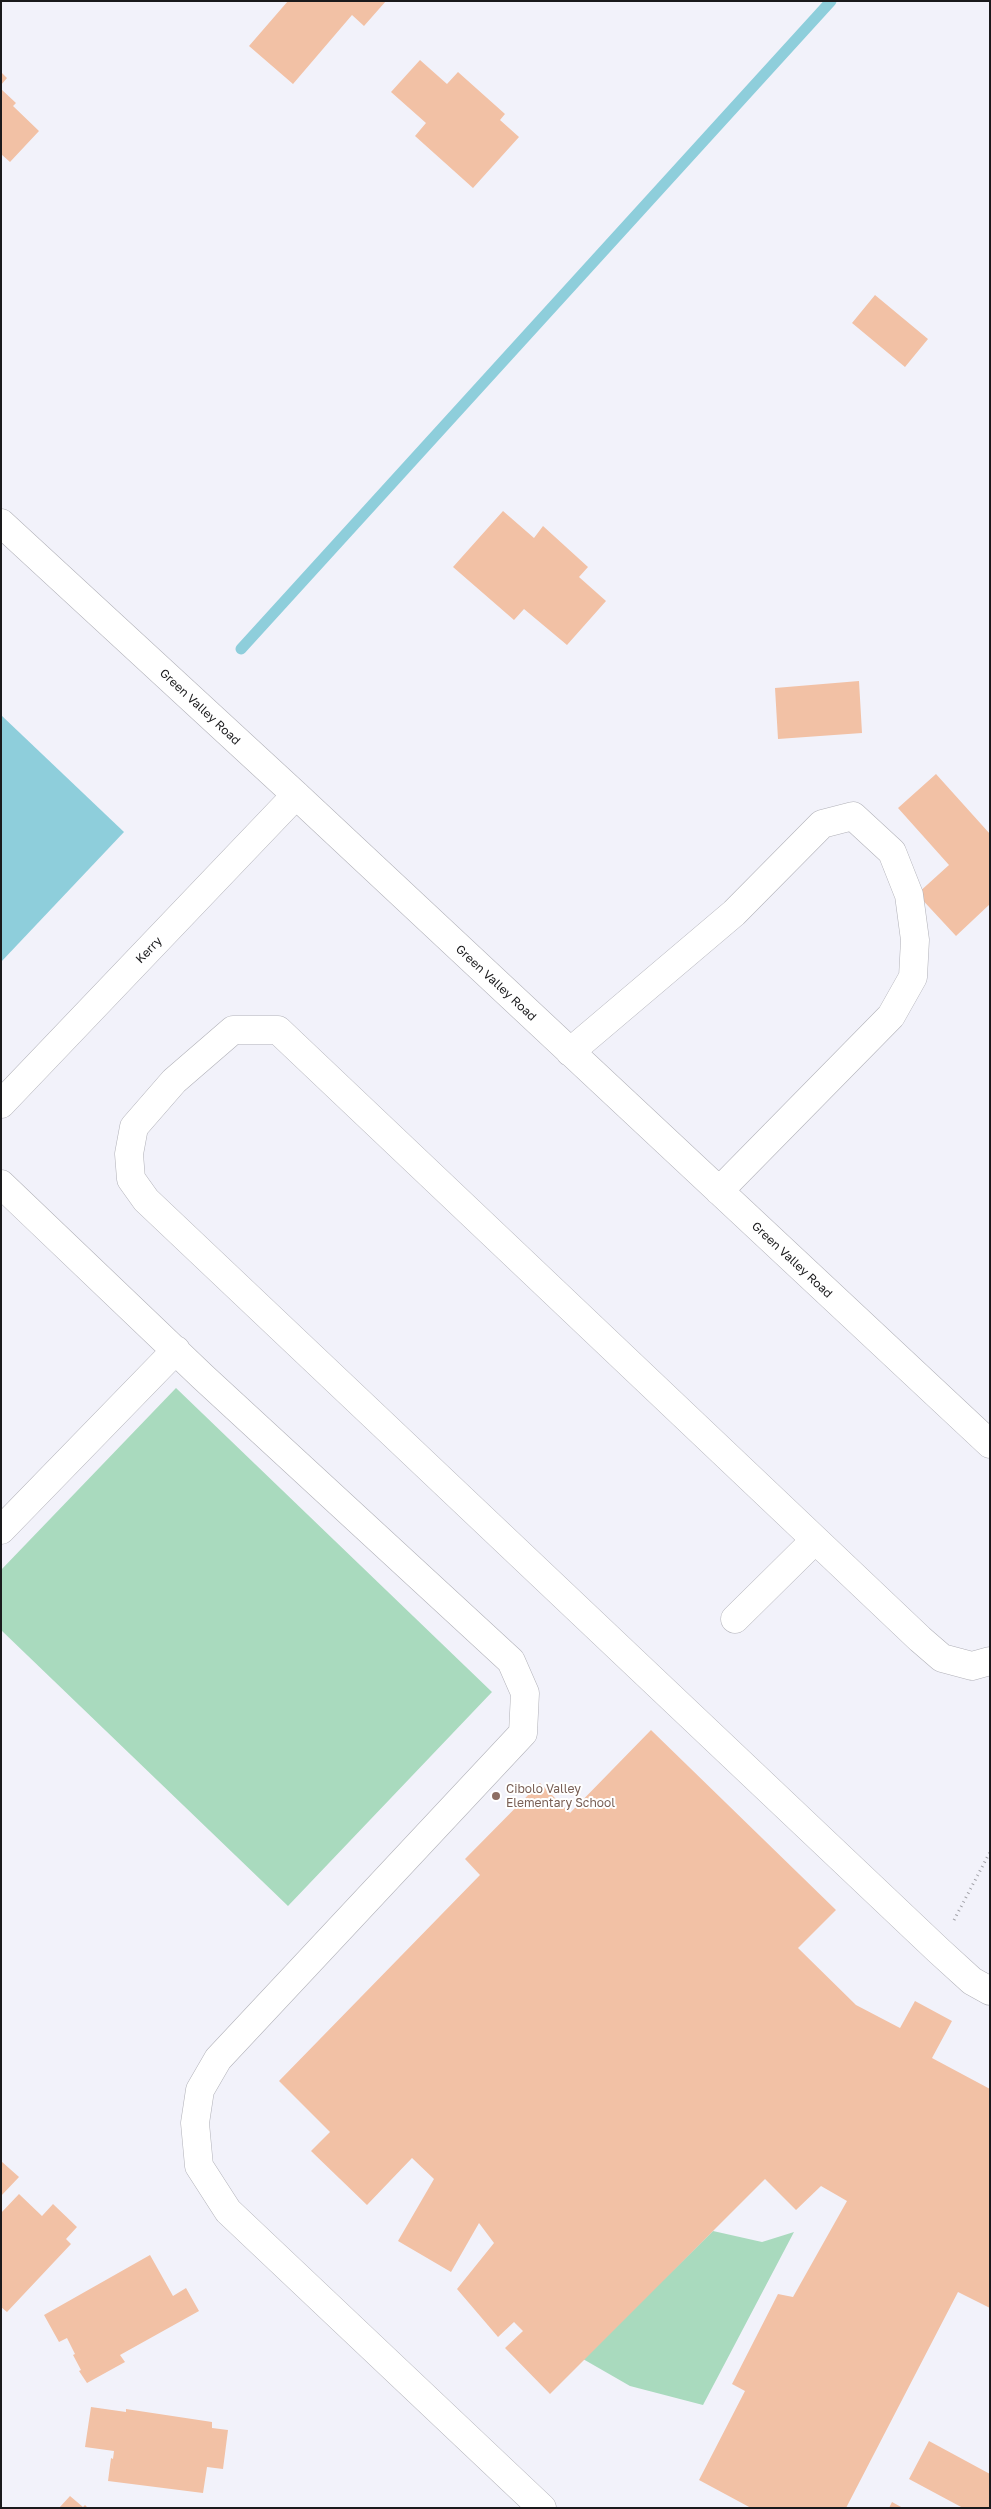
<!DOCTYPE html>
<style>
body{margin:0}
#map{position:relative;width:991px;height:2509px;overflow:hidden;background:#f2f2fa;font-family:"Golos Text",sans-serif}
canvas{display:block}
.frame{position:absolute;inset:0;border:2px solid #1a1a1c;pointer-events:none}
</style>
<div id="map">
<canvas width="991" height="2509"></canvas>
<div class="frame"></div>
</div>
<script>
const ctx = document.querySelector('canvas').getContext('2d');
ctx.lineJoin = 'round';
function fillPath(path, color) { ctx.fillStyle = color; ctx.fill(path, 'evenodd'); }
const shape = rows => new Path2D(rows.map(r => 'M' + r).join(''));
function strokePath(path, color, width, dash) { ctx.strokeStyle = color; ctx.lineWidth = width; ctx.lineCap = dash ? 'butt' : 'round'; ctx.setLineDash(dash || []); ctx.stroke(path); }
function write(font, color, halo, rows, align = 'center') {
  ctx.font = font + ' "Golos Text",sans-serif'; ctx.lineWidth = 4; ctx.setLineDash([]); ctx.textBaseline = 'middle'; ctx.strokeStyle = halo; ctx.fillStyle = color; for (const [text, x, y, turn = 0] of rows) {
    ctx.save(); ctx.translate(x, y); ctx.rotate((+turn || 0) * Math.PI / 180); ctx.textAlign = isNaN(turn) ? turn : align; if (halo) ctx.strokeText(text, 0, 0); ctx.fillText(text, 0, 0); ctx.restore();
  }
}
fillPath(shape([
 [176,1388,492,1692,288,1906,1,1630,1,1570],
 [713,2231,762,2242,794,2232,703,2405,630,2386,583,2359]
]), '#a9dabe');
fillPath(shape([
 [1,715,124,832,1,962]
]), '#8ecedb');
strokePath(shape([
 [241,649,831,1]
]), '#8ecedb', 11);
fillPath(shape([
 [288,1,386,1,364,26,352,15,293,84,249,46],
 [420,60,447,84,458,72,505,114,500,120,519,137,473,188,415,136,426,123,391,92],
 [1,72,7,78,1,85],
 [1,89,16,103,13,106,39,131,10,162,1,154],
 [875,295,928,339,905,367,852,323],
 [503,511,534,538,543,526,588,567,579,577,606,601,567,645,524,609,514,620,453,567],
 [859,681,862,733,778,739,775,688],
 [936,774,990,834,990,904,956,936,917,894,949,865,898,808],
 [651,1730,836,1910,798,1948,856,2005,900,2028,915,2001,952,2021,932,2058,990,2089,990,2308,958,2292,846,2508,751,2508,699,2480,745,2391,732,2384,778,2294,793,2297,847,2201,821,2186,796,2210,765,2179,550,2394,505,2348,523,2331,514,2322,498,2337,457,2289,494,2243,479,2223,451,2272,398,2241,434,2179,412,2158,367,2205,311,2151,330,2132,279,2081,480,1875,465,1859,540,1783,570,1813],
 [1,2161,19,2177,1,2196],
 [19,2194,42,2216,53,2204,77,2227,66,2239,71,2244,7,2312,1,2307,1,2213],
 [150,2255,173,2296,186,2288,199,2311,120,2355,125,2362,87,2383,79,2371,81,2370,73,2355,75,2354,67,2338,59,2342,44,2315],
 [91,2407,126,2412,126,2409,212,2422,212,2428,228,2430,223,2469,207,2467,203,2493,108,2481,111,2458,113,2459,114,2451,85,2447],
 [929,2441,990,2474,990,2508,963,2508,909,2479],
 [70,2496,83,2507,85,2505,88,2508,59,2508],
 [892,2502,903,2508,889,2508]
]), '#f2c1a5');
const minor = shape([
 [1,523,296,795,990,1444],
 [570,1052,734,913,822,824,853,816,892,852,909,895,915,940,913,977,891,1016,719,1191],
 [1,1104,296,795],
 [1,1184,203,1377,511,1661,525,1693,523,1733,218,2059,200,2090,195,2123,199,2166,228,2211,542,2508],
 [1,1530,176,1350],
 [735,1619,815,1540],
 [990,1661,972,1666,942,1658,920,1639,278,1030,233,1030,174,1081,134,1127,129,1154,131,1179,146,1200,938,1950,972,1981,990,1991]
]);
strokePath(minor, '#b1b1b8', 29);
strokePath(shape([
 [954,1920,990,1852]
]), '#9e9ea4', 3, [1, 4]);
strokePath(minor, '#fff', 28);
for (const [x, y, r, color] of [
 [496,1796,5,"#8d6e63"]
]) { const dot = new Path2D(); dot.arc(x, y, r, 0, 2 * Math.PI); ctx.fillStyle = color; ctx.fill(dot); strokePath(dot, '#fff', 2); }
write('12px', '#1a1a1c', '#fff', [
 ["Green Valley Road",200,707,43],
 ["Kerry",149,950,-46],
 ["Green Valley Road",496,983,43],
 ["Green Valley Road",792,1260,43]
]);
write('12px', '#785e54', '#fff', [
 ["Cibolo Valley",506,1789],
 ["Elementary School",506,1803]
], 'left');
</script>
